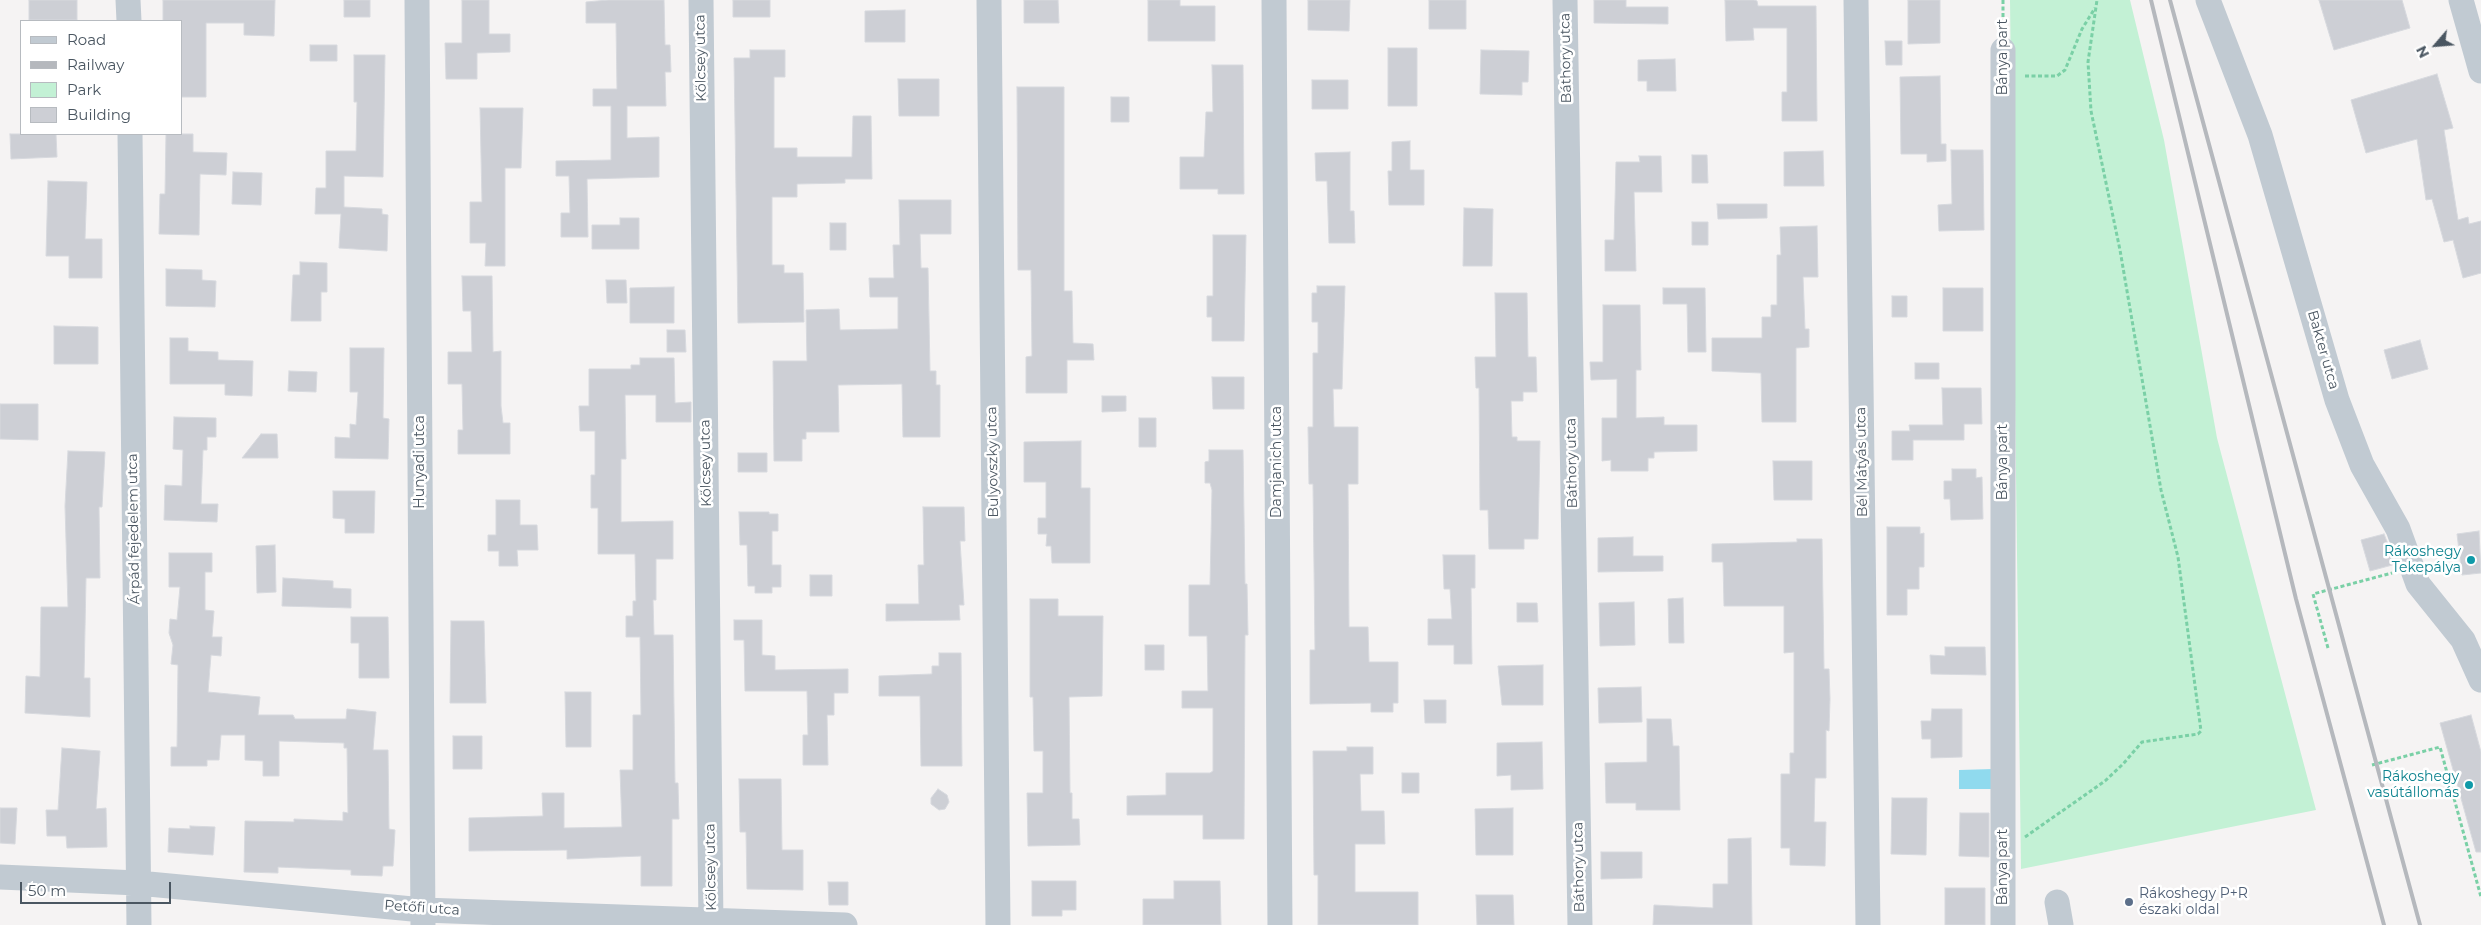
<!DOCTYPE html>
<meta charset="utf-8">
<style>
body{margin:0}
#map{position:relative;width:2481px;height:925px;overflow:hidden;background:#f5f3f3;font-family:Montserrat,sans-serif}
canvas{display:block}
.legend{position:absolute;left:20px;top:20px;width:162px;height:115px;box-sizing:border-box;background:#fff;border:1px solid #b7bbc0;margin:0;padding:6px 9px;list-style:none;font-size:15px;color:#4a5661}
.legend li{display:flex;align-items:center;gap:10px;height:25px}
.legend b{width:25px;border:1px solid #b7bbc0}
.north{position:absolute;left:2411px;top:20px;width:50px;height:50px;-webkit-text-stroke:4px #fff;paint-order:stroke;rotate:243deg;font-size:14px;font-weight:700;line-height:20px;text-align:center;color:#4a5661}
.north::after{content:'';display:block;margin:auto;width:18px;height:22px;background:#4a5661;clip-path:polygon(50% 0,100% 100%,50% 72%,0 100%)}
.scale{position:absolute;left:20px;top:882px;width:151px;height:22px;box-sizing:border-box;border:2px solid #4a5661;border-top:0;padding-left:6px;font-size:15px;line-height:18px;white-space:nowrap;color:#4a5661;-webkit-text-stroke:4px #fff;paint-order:stroke}
</style>
<div id="map">
<canvas width="2481" height="925"></canvas>
<ul class="legend">
<li><b style="height:6px;background:#c1cad2"></b>Road</li>
<li><b style="height:6px;background:#b5b8bd"></b>Railway</li>
<li><b style="height:14px;background:#c3f1d5"></b>Park</li>
<li><b style="height:14px;background:#cdcfd5"></b>Building</li>
</ul>
<div class="north">N</div>
<div class="scale">50 m</div>
</div>
<script>
const ctx = document.querySelector('canvas').getContext('2d');
ctx.lineJoin = 'round';
function fillPath(path, color) { ctx.fillStyle = color; ctx.fill(path, 'evenodd'); }
const shape = rows => new Path2D(rows.map(r => 'M' + r).join(''));
function strokePath(path, color, width, dash) { ctx.strokeStyle = color; ctx.lineWidth = width; ctx.lineCap = dash ? 'butt' : 'round'; ctx.setLineDash(dash || []); ctx.stroke(path); }
function write(font, color, halo, rows, align = 'center') {
  ctx.font = font + ' Montserrat,sans-serif'; ctx.lineWidth = 5; ctx.setLineDash([]); ctx.textBaseline = 'middle'; ctx.strokeStyle = halo; ctx.fillStyle = color; for (const [text, x, y, turn = 0] of rows) {
    ctx.save(); ctx.translate(x, y); ctx.rotate((+turn || 0) * Math.PI / 180); ctx.textAlign = isNaN(turn) ? turn : align; if (halo) ctx.strokeText(text, 0, 0); ctx.fillText(text, 0, 0); ctx.restore();
  }
}
fillPath(shape([
 [2010,0,2130,0,2164,140,2217,438,2316,810,2021,869]
]), '#c3f1d5');
fillPath(shape([
 [1994,769,1994,789,1959,789,1959,770]
]), '#90daee');
const building = shape([
 [29,0,77,0,77,20,29,20,29,0],
 [163,0,275,0,274,36,244,35,244,23,206,23,206,97,181,97,181,21,163,21,163,0],
 [344,0,370,0,370,17,344,17,344,0],
 [462,0,489,0,489,34,510,34,510,52,477,53,477,79,446,79,445,43,462,43,462,0],
 [608,0,664,0,665,45,670,45,671,72,665,72,666,106,627,106,627,138,659,137,659,177,587,179,588,237,561,237,561,213,570,213,569,176,556,176,556,161,611,160,611,106,593,106,593,89,617,89,616,23,586,23,586,2,608,0],
 [733,0,770,0,770,17,733,17,733,0],
 [1024,0,1058,0,1059,23,1024,23,1024,0],
 [1148,0,1180,0,1180,6,1215,6,1215,41,1148,41,1148,0],
 [1308,0,1350,0,1349,31,1308,30,1308,0],
 [1429,0,1466,0,1466,29,1429,29,1429,0],
 [1594,0,1626,0,1626,7,1668,7,1668,24,1594,23,1594,0],
 [1725,0,1754,0,1757,1,1758,6,1816,6,1817,121,1782,121,1782,92,1787,92,1787,28,1753,28,1754,40,1726,41,1725,0],
 [1908,0,1940,0,1940,43,1908,44,1908,0],
 [2319,0,2402,0,2410,28,2334,50,2319,0],
 [905,10,905,42,865,42,865,11,905,10],
 [1885,41,1902,41,1902,65,1886,65,1885,41],
 [310,45,337,45,337,61,310,61,310,45],
 [1388,48,1417,48,1417,106,1388,106,1388,48],
 [750,50,785,50,785,77,774,77,774,148,797,148,797,157,852,157,853,116,871,116,872,179,845,179,845,183,797,184,797,197,772,197,772,265,784,265,784,273,803,273,804,322,738,323,734,58,750,58,750,50],
 [1481,50,1529,51,1528,82,1522,82,1522,95,1480,94,1481,50],
 [354,55,385,55,383,177,344,176,344,207,382,209,382,214,388,215,387,251,339,248,341,214,315,214,316,188,326,188,326,151,356,151,357,102,354,102,354,55],
 [1675,59,1676,91,1647,91,1647,81,1638,81,1638,60,1675,59],
 [1212,65,1243,65,1244,194,1218,194,1218,189,1180,189,1180,157,1204,157,1206,112,1213,112,1212,65],
 [2437,74,2453,128,2444,130,2458,220,2468,217,2469,224,2481,221,2481,273,2463,278,2453,240,2444,242,2432,199,2426,200,2417,139,2366,153,2351,100,2437,74],
 [1940,76,1941,144,1946,144,1946,161,1927,162,1927,154,1901,154,1900,77,1940,76],
 [898,79,939,79,939,116,899,116,898,79],
 [1312,80,1348,80,1348,109,1312,109,1312,80],
 [1017,87,1064,87,1064,291,1072,291,1073,343,1093,344,1094,360,1067,360,1067,393,1026,393,1026,357,1032,356,1031,270,1018,270,1017,87],
 [1111,97,1129,97,1129,122,1111,122,1111,97],
 [480,108,523,108,521,168,505,168,505,266,485,266,486,243,470,243,470,202,482,202,480,108],
 [10,134,56,134,57,157,11,159,10,134],
 [166,134,193,134,193,152,227,153,226,175,200,174,199,235,159,234,160,194,165,194,166,134],
 [1410,141,1410,170,1424,170,1424,205,1389,205,1388,171,1392,171,1392,142,1410,141],
 [1951,150,1983,150,1984,230,1939,231,1938,205,1952,204,1951,150],
 [1823,151,1824,186,1784,186,1784,152,1823,151],
 [1350,152,1350,211,1354,211,1355,243,1329,243,1327,181,1316,181,1315,153,1350,152],
 [1692,155,1707,155,1708,183,1692,183,1692,155],
 [1639,156,1661,156,1662,192,1634,192,1636,271,1605,271,1605,240,1614,240,1616,162,1640,162,1639,156],
 [233,172,262,173,261,205,232,204,233,172],
 [48,181,87,182,85,239,102,239,102,278,69,278,69,256,46,256,48,181],
 [899,200,951,200,951,234,920,234,921,268,928,268,930,371,936,371,936,385,940,385,940,437,903,437,902,384,838,385,839,432,806,432,806,439,802,439,802,461,774,461,773,361,807,361,806,310,839,309,840,330,898,329,898,297,870,297,869,278,894,278,893,245,900,245,899,200],
 [1717,204,1767,204,1767,218,1718,219,1717,204],
 [1464,208,1493,209,1492,266,1463,266,1464,208],
 [620,218,639,218,639,249,592,249,592,225,620,225,620,218],
 [1692,222,1708,222,1708,245,1692,245,1692,222],
 [830,223,846,223,846,250,830,250,830,223],
 [1817,226,1818,277,1803,277,1805,329,1809,329,1809,347,1796,348,1796,422,1762,422,1761,373,1712,371,1712,338,1762,338,1762,317,1771,317,1771,305,1777,305,1777,255,1781,255,1780,227,1817,226],
 [1213,235,1246,235,1244,341,1212,341,1212,317,1207,317,1207,296,1213,296,1213,235],
 [300,262,327,263,327,292,321,292,321,321,291,321,293,275,300,275,300,262],
 [166,269,202,270,202,280,216,281,215,307,166,306,166,269],
 [462,276,492,276,493,352,501,351,501,406,503,423,510,423,510,454,458,454,458,430,463,430,462,384,448,384,448,352,472,352,471,311,463,311,462,276],
 [606,280,626,280,627,303,607,303,606,280],
 [1317,286,1345,286,1342,389,1333,389,1334,427,1358,427,1358,484,1348,484,1349,627,1368,627,1369,662,1398,662,1398,703,1393,703,1393,712,1371,712,1371,703,1310,704,1310,650,1315,650,1313,484,1309,484,1308,427,1313,427,1313,353,1318,353,1318,322,1312,322,1312,293,1317,293,1317,286],
 [674,287,674,323,630,323,630,288,674,287],
 [1663,288,1705,288,1706,352,1688,352,1687,304,1663,304,1663,288],
 [1943,288,1983,288,1983,331,1943,331,1943,288],
 [1495,293,1527,293,1528,357,1536,357,1537,392,1523,392,1523,401,1511,401,1512,437,1517,437,1517,441,1540,441,1538,539,1524,539,1524,549,1489,549,1488,510,1480,510,1479,388,1476,388,1475,357,1496,357,1495,293],
 [1892,296,1907,296,1907,317,1892,317,1892,296],
 [1603,305,1640,305,1641,370,1636,370,1636,418,1664,417,1664,425,1697,425,1697,451,1654,452,1654,458,1648,458,1648,471,1611,471,1611,460,1602,461,1602,418,1617,418,1617,379,1591,380,1590,362,1603,362,1603,305],
 [54,326,98,327,98,364,54,364,54,326],
 [667,330,685,330,686,352,667,352,667,330],
 [170,338,188,338,188,351,218,352,218,360,253,361,252,396,225,395,225,384,170,384,170,338],
 [2420,340,2428,369,2392,379,2384,350,2420,340],
 [350,348,384,348,383,418,389,419,388,459,335,458,335,437,350,438,350,424,356,425,358,392,350,392,350,348],
 [640,358,674,358,675,403,691,402,691,422,656,422,656,395,625,395,626,459,621,459,621,522,673,521,673,559,656,559,656,600,653,600,654,635,673,635,675,783,678,783,679,819,672,819,672,886,641,886,641,856,567,859,567,850,469,851,469,818,543,816,542,793,564,793,564,828,622,827,620,770,633,770,633,715,641,715,640,637,626,637,626,616,633,616,633,601,636,601,635,554,598,554,598,508,591,508,591,475,595,475,595,431,580,431,579,406,589,406,589,369,631,369,631,365,640,365,640,358],
 [1915,363,1939,363,1939,379,1915,379,1915,363],
 [289,371,317,372,316,392,288,391,289,371],
 [1212,377,1244,377,1244,409,1213,409,1212,377],
 [1942,388,1981,388,1982,424,1964,424,1964,440,1913,440,1913,460,1892,460,1892,431,1910,431,1909,425,1943,425,1942,388],
 [1102,396,1126,396,1126,411,1102,412,1102,396],
 [0,404,38,404,38,440,0,439,0,404],
 [174,417,216,418,216,437,207,437,207,450,203,450,201,504,218,504,217,522,164,520,165,485,182,486,183,450,173,449,174,417],
 [1139,418,1156,418,1156,447,1139,447,1139,418],
 [261,434,277,434,278,458,242,458,261,434],
 [1081,441,1081,488,1090,488,1090,563,1052,563,1051,546,1046,546,1047,534,1038,534,1038,518,1046,518,1046,482,1024,482,1024,442,1081,441],
 [1209,450,1243,450,1245,584,1247,584,1248,635,1245,635,1244,839,1203,839,1203,815,1127,815,1127,796,1166,795,1166,773,1210,773,1213,771,1213,708,1182,708,1182,691,1208,691,1207,636,1189,636,1189,585,1210,585,1212,490,1210,483,1205,483,1205,462,1209,461,1209,450],
 [68,451,105,452,102,507,99,507,100,578,86,578,84,678,90,678,90,717,25,713,26,676,40,677,41,607,68,607,65,506,68,451],
 [738,453,767,453,767,472,738,472,738,453],
 [1773,461,1812,461,1812,500,1774,500,1773,461],
 [1952,469,1976,469,1976,478,1982,477,1983,519,1951,520,1950,499,1944,499,1944,481,1952,481,1952,469],
 [333,491,375,491,374,533,345,533,345,519,333,518,333,491],
 [496,500,520,500,520,525,537,525,538,550,517,550,518,566,499,566,499,551,488,551,488,535,496,535,496,500],
 [923,507,964,507,965,541,960,541,964,605,959,605,960,620,886,621,886,604,919,604,918,565,924,565,923,507],
 [739,512,769,512,769,514,778,514,778,531,772,531,772,565,781,565,781,587,772,587,772,593,755,593,755,586,748,586,747,545,740,545,739,512],
 [1887,527,1920,527,1920,534,1924,533,1924,567,1919,567,1919,589,1907,589,1907,615,1887,615,1887,527],
 [2479,531,2481,573,2462,575,2457,534,2479,531],
 [2384,534,2396,564,2370,571,2361,540,2384,534],
 [1633,537,1633,556,1663,556,1663,571,1598,572,1598,538,1633,537],
 [1797,539,1822,539,1824,669,1829,669,1830,699,1829,731,1826,730,1826,778,1815,778,1814,822,1826,822,1825,866,1790,865,1790,848,1781,848,1781,774,1790,774,1790,753,1794,753,1794,652,1784,653,1784,606,1724,606,1723,562,1712,562,1712,544,1797,542,1797,539],
 [275,545,276,592,257,593,256,546,275,545],
 [169,553,212,553,212,572,205,572,205,610,214,611,212,637,222,637,221,656,211,655,208,692,260,697,258,715,293,715,295,719,346,719,347,709,376,712,373,750,388,750,389,829,395,830,393,866,383,866,382,876,351,875,351,870,278,867,278,873,244,872,245,821,294,822,294,819,343,821,343,812,348,813,347,748,344,748,344,743,279,741,279,776,263,776,263,761,245,760,245,735,221,735,219,760,207,760,207,766,171,766,171,747,177,747,178,665,171,664,173,645,169,633,170,619,177,620,180,587,169,587,169,553],
 [1443,555,1475,555,1475,588,1471,588,1472,664,1454,664,1454,645,1428,645,1428,619,1452,619,1450,589,1444,589,1443,555],
 [810,575,832,575,832,596,810,596,810,575],
 [283,578,333,581,333,588,351,589,351,608,282,606,283,578],
 [1683,598,1684,643,1669,643,1668,599,1683,598],
 [1030,599,1058,599,1058,616,1103,616,1102,696,1069,697,1070,793,1072,793,1072,819,1079,819,1080,845,1028,846,1027,793,1043,793,1043,751,1034,751,1033,697,1030,697,1030,599],
 [1634,602,1635,645,1600,646,1599,603,1634,602],
 [1517,603,1537,603,1538,622,1517,622,1517,603],
 [351,617,388,617,389,678,359,678,359,643,351,643,351,617],
 [734,620,762,620,762,655,775,656,775,670,848,669,848,693,834,693,834,715,827,715,828,765,803,765,803,735,808,735,807,691,745,691,744,640,734,640,734,620],
 [451,621,484,621,486,703,450,703,451,621],
 [1145,645,1164,645,1164,670,1145,670,1145,645],
 [1945,647,1985,647,1986,675,1931,674,1930,655,1945,656,1945,647],
 [939,653,961,653,962,766,921,766,920,696,879,696,879,676,932,674,932,666,939,666,939,653],
 [1543,665,1543,705,1502,705,1498,666,1543,665],
 [1641,687,1642,722,1599,723,1598,688,1641,687],
 [565,692,591,692,591,747,566,747,565,692],
 [1424,700,1446,700,1446,723,1425,723,1424,700],
 [1932,709,1962,709,1962,757,1931,758,1931,739,1922,739,1921,721,1931,721,1932,709],
 [2471,715,2481,752,2481,852,2476,852,2440,723,2471,715],
 [1647,719,1671,719,1673,746,1679,746,1680,810,1636,810,1636,803,1606,803,1605,763,1647,762,1647,719],
 [453,736,482,736,482,769,453,769,453,736],
 [1542,742,1543,789,1511,790,1511,775,1497,776,1497,743,1542,742],
 [1347,747,1373,747,1373,774,1360,774,1361,811,1384,811,1385,844,1355,844,1355,892,1418,892,1418,925,1318,925,1318,875,1314,875,1313,751,1347,751,1347,747],
 [62,748,100,751,96,809,106,808,107,847,67,848,66,836,47,836,46,810,58,810,62,748],
 [1402,773,1419,773,1419,793,1402,793,1402,773],
 [739,779,781,779,782,850,803,850,803,890,747,889,746,832,740,832,739,779],
 [938,789,947,795,949,802,945,809,939,810,931,804,931,798,938,789],
 [1892,798,1927,798,1926,855,1891,854,1892,798],
 [0,808,17,808,15,844,0,843,0,808],
 [1513,808,1513,855,1476,855,1475,809,1513,808],
 [1960,813,1989,813,1989,857,1959,856,1960,813],
 [190,826,215,827,213,855,168,852,169,828,190,829,190,826],
 [1751,838,1752,925,1653,925,1654,905,1713,908,1713,884,1728,884,1728,839,1751,838],
 [1601,852,1642,852,1642,878,1601,879,1601,852],
 [1032,881,1076,881,1076,910,1062,910,1062,916,1032,916,1032,881],
 [1174,881,1220,881,1221,925,1143,925,1143,899,1174,899,1174,881],
 [828,882,848,882,848,905,829,905,828,882],
 [1945,888,1985,888,1985,925,1945,925,1945,888],
 [1476,895,1513,895,1514,925,1477,925,1476,895]
]);
fillPath(building, '#cdcfd5');
strokePath(building, '#d7d9de', 1);
strokePath(shape([
 [2003,30,2003,0],
 [2025,76,2057,76,2065,70,2082,29,2095,8],
 [2328,648,2313,594,2392,573],
 [2372,765,2440,747,2481,897],
 [2025,837,2105,781,2123,764,2142,742,2198,734,2201,731,2178,557,2161,490,2120,250,2091,111,2088,62,2097,0]
]), '#7ad0a6', 3, [4, 2.5]);
strokePath(shape([
 [128,0,129,21],
 [417,0,423,925],
 [701,0,711,925],
 [989,0,998,925],
 [1274,0,1280,925],
 [1565,0,1580,925],
 [1856,0,1868,925],
 [2208,0,2260,135,2337,400,2362,465,2398,529,2418,584,2463,640,2481,680],
 [2461,0,2481,71],
 [2003,50,2003,925],
 [130,134,139,925],
 [0,877,138,883,423,910,845,925],
 [2057,902,2061,925]
]), '#c1cad2', 25);
strokePath(shape([
 [2151,0,2296,599,2384,925],
 [2170,0,2420,925]
]), '#b5b8bd', 4);
for (const [x, y, r, color] of [
 [2471,560,5,"#0f9aa8"],
 [2469,785,5,"#0f9aa8"],
 [2129,902,5,"#5c6f8a"]
]) { const dot = new Path2D(); dot.arc(x, y, r, 0, 2 * Math.PI); ctx.fillStyle = color; ctx.fill(dot); strokePath(dot, '#fff', 2); }
write('14px', '#4a5661', '#fff', [
 ["Bánya part",2003,57,-90],
 ["Kölcsey utca",701,58,-91],
 ["Báthory utca",1566,58,-91],
 ["Bakter utca",2323,350,74],
 ["Hunyadi utca",420,462,-90],
 ["Bulyovszky utca",993,462,-91],
 ["Damjanich utca",1277,462,-90],
 ["Bél Mátyás utca",1862,462,-91],
 ["Bánya part",2003,462,-90],
 ["Kölcsey utca",706,463,-91],
 ["Báthory utca",1572,463,-91],
 ["Árpád fejedelem utca",134,529,-91],
 ["Kölcsey utca",711,867,-91],
 ["Báthory utca",1579,867,-91],
 ["Bánya part",2003,867,-90],
 ["Petőfi utca",422,908,4]
]);
write('14px', '#0d838f', '#fff', [
 ["Rákoshegy",2461,552],
 ["Tekepálya",2461,568],
 ["Rákoshegy",2459,777],
 ["vasútállomás",2459,793]
], 'right');
write('14px', '#4e5e75', '#fff', [
 ["Rákoshegy P+R",2139,894],
 ["északi oldal",2139,910]
], 'left');
</script>
